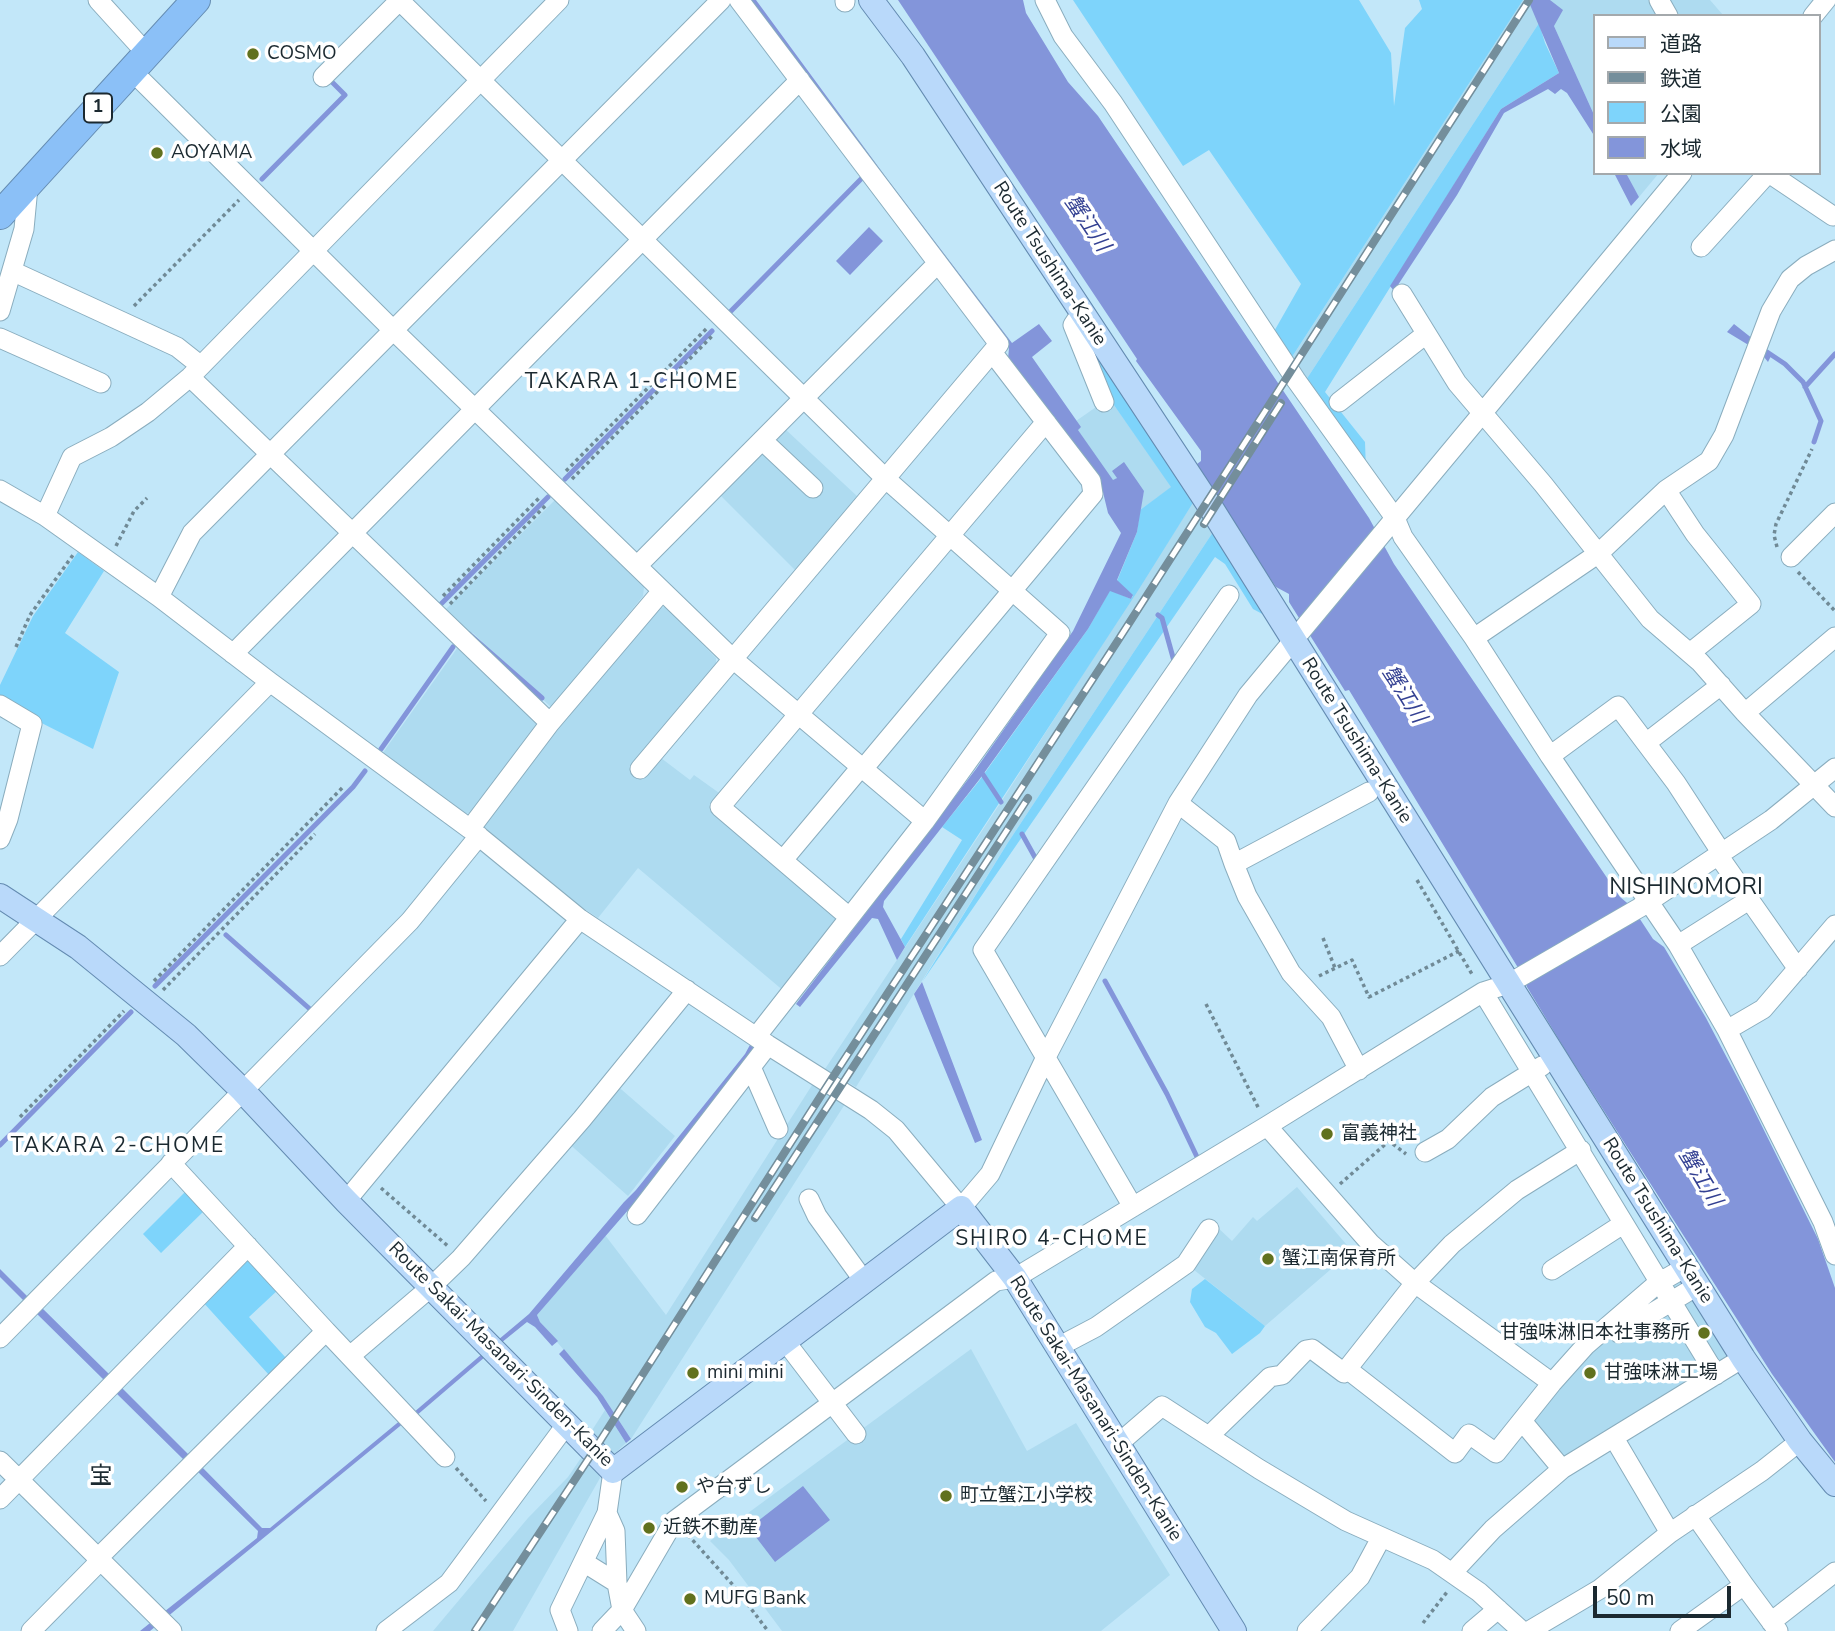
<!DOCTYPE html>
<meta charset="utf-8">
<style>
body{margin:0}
#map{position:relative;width:1835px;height:1631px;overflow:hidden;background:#c2e7f9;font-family:"Nunito Sans","Noto Sans JP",sans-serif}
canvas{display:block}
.legend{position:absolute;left:1593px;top:14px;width:228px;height:161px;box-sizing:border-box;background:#fff;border:2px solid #a4a9ac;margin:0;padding:9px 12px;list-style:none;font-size:21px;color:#1b2930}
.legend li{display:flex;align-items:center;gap:14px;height:35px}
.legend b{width:35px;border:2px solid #a4a9ac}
.scale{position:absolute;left:1593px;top:1586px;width:138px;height:32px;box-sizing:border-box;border:4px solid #1b2930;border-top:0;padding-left:9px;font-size:21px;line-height:24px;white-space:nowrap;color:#1b2930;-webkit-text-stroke:5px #fff;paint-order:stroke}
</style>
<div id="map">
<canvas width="1835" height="1631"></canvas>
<ul class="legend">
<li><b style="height:9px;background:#b9d9fa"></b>道路</li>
<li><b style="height:9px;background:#748e9b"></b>鉄道</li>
<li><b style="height:19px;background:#7ed4fb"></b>公園</li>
<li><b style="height:19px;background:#8395da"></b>水域</li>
</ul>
<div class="scale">50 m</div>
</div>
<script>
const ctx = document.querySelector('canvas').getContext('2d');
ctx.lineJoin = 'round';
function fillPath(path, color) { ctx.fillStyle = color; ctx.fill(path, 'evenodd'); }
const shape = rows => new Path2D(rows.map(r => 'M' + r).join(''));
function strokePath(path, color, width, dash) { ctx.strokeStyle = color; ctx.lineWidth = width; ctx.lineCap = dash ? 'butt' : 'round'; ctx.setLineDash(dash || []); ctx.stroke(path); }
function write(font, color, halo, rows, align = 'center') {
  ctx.font = font + ' "Nunito Sans","Noto Sans JP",sans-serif'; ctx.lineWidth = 7; ctx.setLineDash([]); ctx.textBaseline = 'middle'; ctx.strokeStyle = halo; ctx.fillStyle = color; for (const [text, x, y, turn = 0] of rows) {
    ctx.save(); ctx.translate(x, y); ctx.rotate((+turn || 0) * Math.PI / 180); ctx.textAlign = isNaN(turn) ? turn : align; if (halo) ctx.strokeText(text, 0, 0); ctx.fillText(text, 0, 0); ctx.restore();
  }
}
fillPath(shape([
 [1523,0,1528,0,1539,23,1304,383,1290,360],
 [1550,0,1710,0,1723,15,1595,16,1595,117,1554,26],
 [1626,173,1659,173,1639,197],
 [1109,398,1172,487,1140,510,1144,491,1117,478,1112,482,1078,430,1076,421],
 [784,428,858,497,795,570,718,493],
 [1196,498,1215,529,1007,844,856,1087,825,1069,1001,802],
 [555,500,644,587,643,596,552,708,473,633,464,630,444,611],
 [666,607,716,658,716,666,630,769,645,778,661,758,690,780,694,775,722,795,835,911,836,919,785,992,638,868,598,918,551,886,479,827,657,608],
 [458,647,537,721,537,725,471,813,463,814,382,754],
 [814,1082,845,1104,631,1439,603,1396,540,1322,537,1315,605,1235,666,1315],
 [614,1083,675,1136,628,1196,566,1141],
 [1297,1187,1352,1251,1265,1326,1189,1266,1215,1225,1232,1241,1253,1217,1257,1221],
 [1676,1274,1735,1359,1562,1466,1524,1422,1592,1345],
 [971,1349,1027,1451,1076,1423,1170,1575,1101,1631,782,1631,729,1560,710,1541],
 [605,1410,626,1443,612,1456,589,1435],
 [583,1455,598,1471,600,1478,513,1631,433,1631,528,1518,568,1477]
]), '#aedbf0');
fillPath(shape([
 [1073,0,1359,0,1391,53,1394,106,1405,28,1422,9,1419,0,1523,0,1290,360,1272,335,1301,284,1209,150,1183,166],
 [1539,23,1545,43,1559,73,1501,109,1325,392,1365,442,1366,471,1304,383],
 [1085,331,1196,498,1139,589,905,947,901,939,962,840,942,827,979,781,1088,629,1110,590,1131,599,1133,596,1117,581,1137,532,1140,510,1171,487,1109,398],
 [1215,529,1268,617,1253,609,1225,564,1215,557,922,982,1007,844],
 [78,552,104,571,65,633,119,672,93,749,0,702,0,685,33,616],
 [187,1190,205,1210,161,1253,143,1234],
 [248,1254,279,1289,249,1317,286,1358,269,1375,202,1301],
 [1205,1279,1265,1326,1260,1333,1232,1354,1216,1333,1205,1327,1190,1302,1192,1289]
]), '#7ed4fb');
fillPath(shape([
 [748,0,756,0,888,180,1012,343,1039,324,1052,341,1032,357,1081,427,1078,430,1113,480,1117,478,1112,471,1124,462,1144,491,1137,532,1117,580,1133,595,1131,599,1110,591,1088,629,979,780,884,901,883,907,905,947,897,960,878,919,872,918,800,1007,796,1004,976,769,1073,631,1121,533,1108,513,1101,484,1008,359,1009,348],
 [898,0,1023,0,1026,13,1068,82,1098,116,1369,518,1394,564,1620,897,1632,907,1653,939,1664,947,1706,1018,1746,1094,1818,1239,1835,1288,1835,1462,1772,1374,1567,1053,1527,987,1520,971,1349,690,1345,691,1289,602,1289,594,1276,587,1238,532,1197,464,1201,461,1201,451,1136,361,1137,359],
 [1528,0,1550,0,1563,10,1554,26,1595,117,1595,137,1567,93,1561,89,1555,94,1548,89,1504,113,1457,195,1394,291,1390,286,1501,109,1559,73],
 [1614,173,1626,173,1639,197,1631,206],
 [869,227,883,241,850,275,836,261],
 [1734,324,1772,354,1768,362,1760,352,1727,332],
 [922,982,982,1140,975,1143,914,994],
 [751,1043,759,1048,649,1186,537,1315,540,1322,558,1341,552,1346,535,1327,527,1322,501,1343,498,1340,529,1314,624,1202,636,1190,745,1054],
 [0,1269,28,1297,24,1301,0,1277],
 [39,1305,111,1376,105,1381,34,1311],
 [564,1349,603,1396,631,1439,626,1443,597,1397,559,1354],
 [482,1354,485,1357,416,1416,405,1422,150,1631,140,1631,257,1538,258,1531,195,1469,199,1464,262,1528,270,1528,402,1419,413,1413],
 [120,1386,189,1455,184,1460,115,1392],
 [803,1486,830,1520,775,1562,749,1528]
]), '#8395da');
strokePath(shape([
 [262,179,345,95,331,81],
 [731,311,862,178],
 [1767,352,1785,364,1803,382,1821,421,1814,442],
 [1805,387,1835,354],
 [565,479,712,331],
 [437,606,438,607,548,497],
 [1158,615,1162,618,1174,661],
 [469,634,542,698],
 [381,749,453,647],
 [980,770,1001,802],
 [1022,834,1037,861],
 [226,935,311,1010],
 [1105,981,1167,1094,1198,1159],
 [155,986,353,787,365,771],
 [0,1145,131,1012]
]), '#8395da', 5);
const minor = shape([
 [98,0,147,54],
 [399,0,886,479,1060,633,925,821,756,1037],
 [845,0,845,2],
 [1045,0,1063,36,1113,103,1296,380,1395,518,1403,537,1474,638,1550,756,1678,945,1727,1030,1823,1222,1835,1255],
 [1659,0,1668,16],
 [1813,16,1826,0],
 [132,71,393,330,733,659,925,821],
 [323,77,400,0],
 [1769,173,1833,216],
 [1701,247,1768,173],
 [12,271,177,347,201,366],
 [1402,294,1457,383,1543,484,1650,619,1700,662,1745,713,1835,807],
 [0,311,24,229,28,187],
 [1081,313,1073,325,1104,402],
 [0,338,101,383],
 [190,377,550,723],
 [1339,402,1426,334],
 [762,440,813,488],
 [0,490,45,516,159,597,270,682,470,829,580,919,768,1045,871,1110,896,1130,961,1208,990,1174,1045,1059,1178,803,1248,695,1682,173],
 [1666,490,1695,534,1751,604,1690,653],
 [45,516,72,457,111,437,148,412,190,377,559,0],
 [1791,557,1835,513],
 [637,566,938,263],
 [159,597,192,533,721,0],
 [1474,638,1599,553,1666,490,1709,461,1724,435,1771,311,1790,279,1806,266,1835,250],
 [233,654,800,80],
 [0,705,32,724,8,819,0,839],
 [1745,713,1835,637],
 [1646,743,1721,685],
 [1550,756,1618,706,1676,783,1721,852],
 [640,769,999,344,739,0],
 [863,769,1093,494,1091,481,992,352],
 [1178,803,1226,841,1234,864],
 [470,829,550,723,662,591],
 [1718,855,1798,969],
 [783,860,861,767],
 [849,917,720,807,1046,422],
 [1678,945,1749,900],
 [0,956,270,682],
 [1483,992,1716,1375],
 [1727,1030,1763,1009,1835,925],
 [751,1067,778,1129],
 [1359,1070,1331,1017,1291,973,1247,896,1234,864,1369,792],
 [1267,1126,1370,1243,1415,1283,1552,1383],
 [1425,1152,1448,1139,1492,1097,1542,1066],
 [809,1199,817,1216,864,1281],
 [346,1201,580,919],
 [1133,1207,983,950,1229,595],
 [637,1215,768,1045],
 [1552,1270,1623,1224],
 [326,1331,445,1457],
 [1619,1333,1697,1286],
 [0,1338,410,921,479,836],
 [785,1341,856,1434],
 [1058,1347,1096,1327,1186,1264,1209,1229],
 [350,1356,431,1287,461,1258,582,1119,687,990],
 [1347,1369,1415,1283,1452,1244,1517,1190,1581,1150],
 [1522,1421,1562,1469],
 [1209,1436,1270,1377,1282,1375,1306,1350,1312,1349,1344,1373,1347,1369,1455,1453,1469,1434,1496,1453,1552,1383,1586,1345,1658,1283,1686,1267],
 [1614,1438,1670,1533],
 [1118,1444,1162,1406,1259,1469,1346,1521,1433,1560,1479,1592,1522,1631],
 [0,1461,172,1631],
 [613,1471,607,1513,615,1531,617,1583,622,1610,636,1631],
 [0,1499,248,1246],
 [1695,1515,1744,1585],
 [98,1558,326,1331,171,1163],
 [585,1563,617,1583],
 [1452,1573,1493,1529,1562,1469,1743,1358],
 [1771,1622,1835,1572],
 [31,1631,101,1560],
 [386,1631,449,1583,566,1425],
 [568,1631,560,1610,607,1513],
 [602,1631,622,1610,674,1521,996,1281,1015,1278,1267,1126,1483,992,1508,984,1639,908,1771,820,1835,768],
 [1307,1631,1360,1577,1381,1538],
 [1472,1631,1498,1609],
 [1529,1631,1600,1589,1670,1533,1762,1471,1800,1441],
 [1680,1631,1744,1585,1778,1631]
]);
const major = shape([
 [871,0,913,56,1213,511,1743,1358,1800,1441,1835,1484],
 [0,896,78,947,186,1035,243,1091,346,1201,613,1471,961,1208,1015,1278,1234,1631]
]);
const highway = shape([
 [0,215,196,0]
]);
strokePath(minor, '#8aadbe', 21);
strokePath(major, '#648bb1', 26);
strokePath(highway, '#648bb1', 30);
strokePath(shape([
 [134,306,239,200],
 [566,471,708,327],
 [572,479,714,334],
 [116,546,134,511,147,498],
 [1777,547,1774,535,1776,524,1812,449],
 [1798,572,1835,611],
 [443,596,541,496],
 [450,604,547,504],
 [16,647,30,615,73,555],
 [1417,880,1473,976],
 [1323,938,1335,968],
 [1319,976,1352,960,1369,997,1459,951],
 [154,981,343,787],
 [163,990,315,834],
 [1206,1004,1259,1109],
 [20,1117,124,1011],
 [1340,1184,1389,1141,1406,1154],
 [381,1188,449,1247],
 [456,1468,486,1501],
 [688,1535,733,1585,768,1631],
 [1423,1623,1447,1592]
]), '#708a96', 3.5, [3.5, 3.5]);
strokePath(minor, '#fff', 19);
strokePath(major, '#b9d9fa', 24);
strokePath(highway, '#8bc0f7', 28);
const rail = shape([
 [1204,524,1281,403],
 [755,1218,1028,798],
 [475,1631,593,1452,829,1083,1117,642,1529,0]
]);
strokePath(rail, '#748e9b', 8);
strokePath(rail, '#fff', 5, [16]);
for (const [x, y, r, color] of [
 [253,54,7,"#61711e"],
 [157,153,7,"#61711e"],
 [1327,1134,7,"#61711e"],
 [1268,1259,7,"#61711e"],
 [1704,1333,7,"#61711e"],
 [693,1373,7,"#61711e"],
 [1590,1373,7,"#61711e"],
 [682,1487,7,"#61711e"],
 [946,1496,7,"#61711e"],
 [649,1528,7,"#61711e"],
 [690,1599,7,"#61711e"]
]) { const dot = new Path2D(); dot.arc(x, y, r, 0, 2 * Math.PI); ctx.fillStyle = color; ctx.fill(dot); strokePath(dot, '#fff', 2.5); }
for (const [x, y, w] of [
 [98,108,28]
]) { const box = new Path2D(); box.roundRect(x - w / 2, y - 14.5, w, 29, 5); ctx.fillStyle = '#fff'; ctx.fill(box); strokePath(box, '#1b2930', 2); }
write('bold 18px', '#1b2930', null, [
 ["1",98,108]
]);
write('19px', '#1b2930', '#fff', [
 ["COSMO",267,54],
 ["AOYAMA",171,153],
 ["富義神社",1341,1134],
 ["蟹江南保育所",1282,1259],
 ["甘強味淋旧本社事務所",1690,1333,"right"],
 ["mini mini",707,1373],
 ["甘強味淋工場",1604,1373],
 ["や台ずし",696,1487],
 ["町立蟹江小学校",960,1496],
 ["近鉄不動産",663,1528],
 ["MUFG Bank",704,1599]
], 'left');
write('19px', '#1b2930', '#fff', [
 ["Route Tsushima-Kanie",1049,264,57],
 ["Route Tsushima-Kanie",1356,741,58],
 ["Route Tsushima-Kanie",1657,1221,58],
 ["Route Sakai-Masanari-Sinden-Kanie",500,1355,45],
 ["Route Sakai-Masanari-Sinden-Kanie",1095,1409,58]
]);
write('italic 21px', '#334092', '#fff', [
 ["蟹江川",1086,224,56],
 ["蟹江川",1403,695,58],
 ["蟹江川",1699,1178,59]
]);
ctx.letterSpacing = '2px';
write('21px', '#1b2930', '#fff', [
 ["TAKARA 1-CHOME",632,383],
 ["TAKARA 2-CHOME",118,1147],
 ["SHIRO 4-CHOME",1052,1240]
]);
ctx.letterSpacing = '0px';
write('23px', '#1b2930', '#fff', [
 ["NISHINOMORI",1686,888],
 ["宝",101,1477]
]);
</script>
